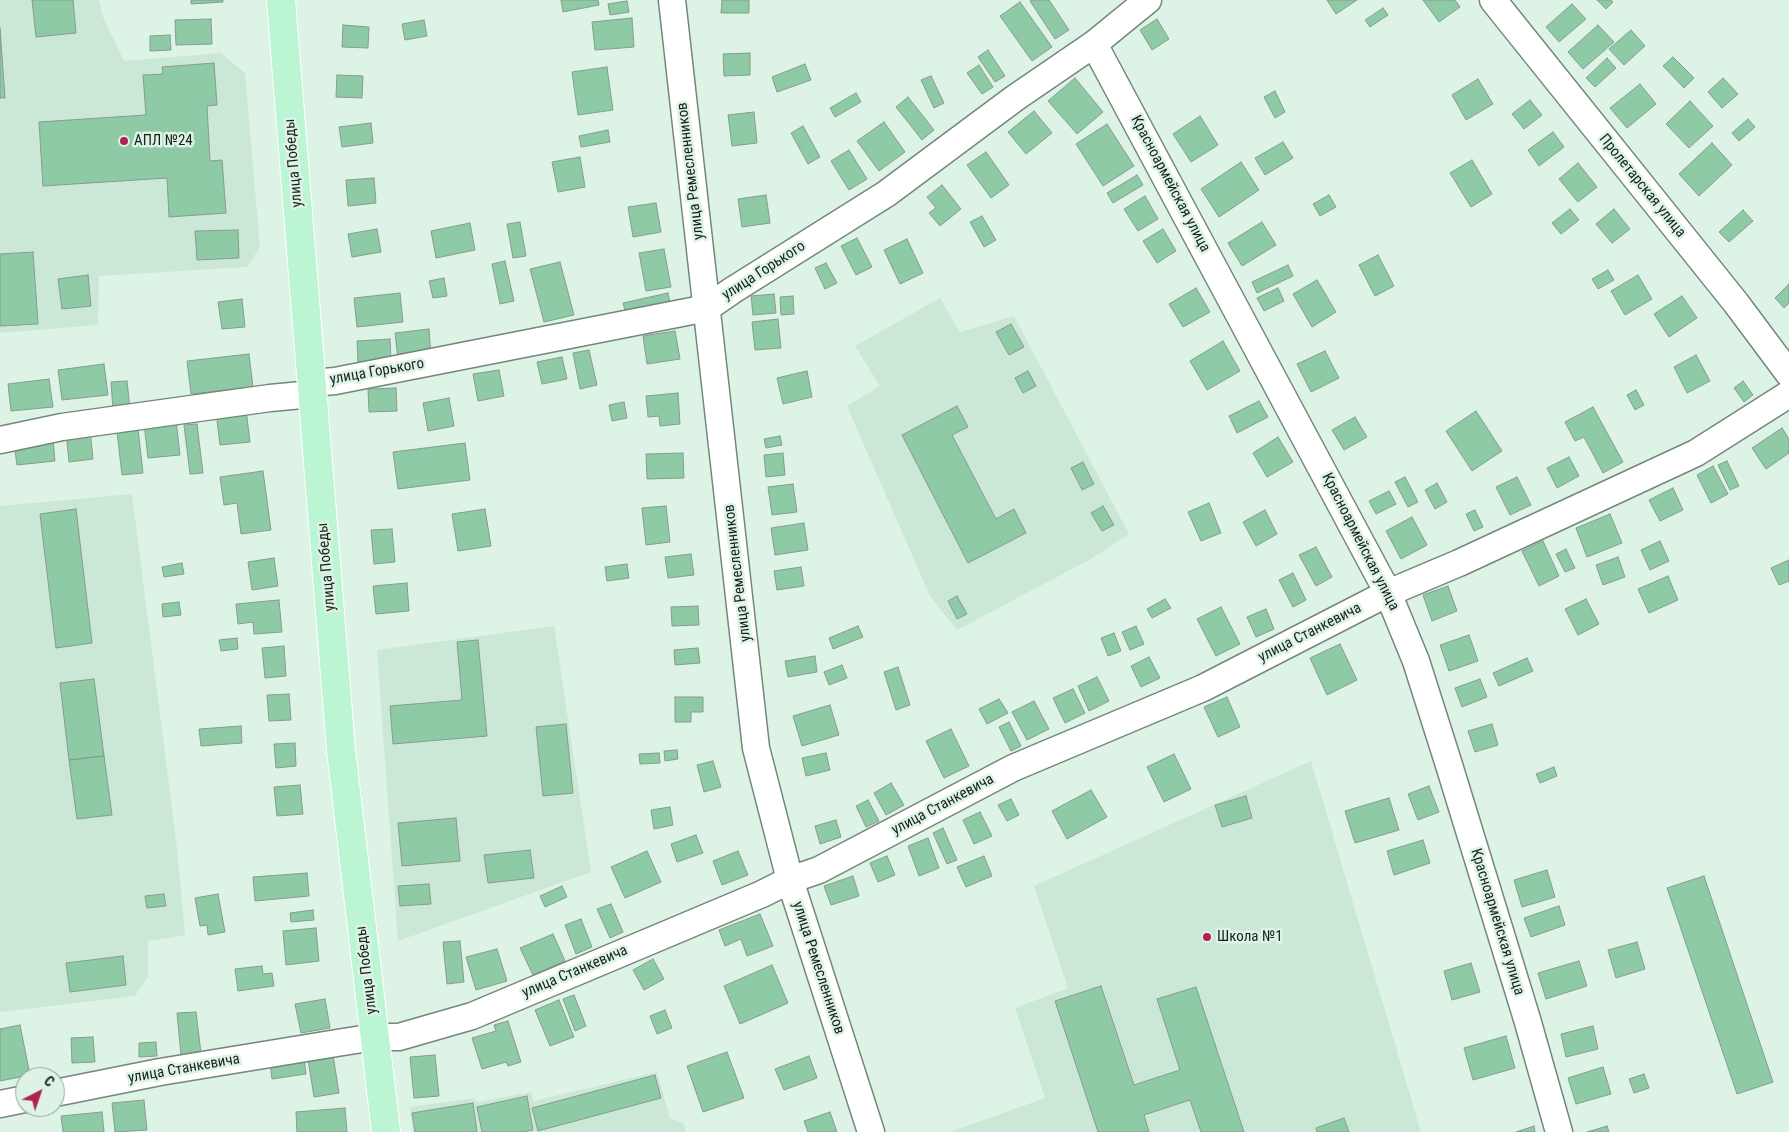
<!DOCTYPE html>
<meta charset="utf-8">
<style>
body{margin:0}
#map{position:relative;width:1789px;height:1132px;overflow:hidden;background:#ddf3e5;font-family:"Roboto Condensed",sans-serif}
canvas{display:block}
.north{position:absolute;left:15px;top:1067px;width:50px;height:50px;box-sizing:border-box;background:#ddf3e5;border:1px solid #8f9f95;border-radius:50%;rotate:41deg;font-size:14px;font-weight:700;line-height:20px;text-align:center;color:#19211c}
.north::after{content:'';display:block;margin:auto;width:18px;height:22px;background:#b22152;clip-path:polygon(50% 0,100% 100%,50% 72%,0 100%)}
</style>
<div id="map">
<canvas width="1789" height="1132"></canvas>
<div class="north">С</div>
</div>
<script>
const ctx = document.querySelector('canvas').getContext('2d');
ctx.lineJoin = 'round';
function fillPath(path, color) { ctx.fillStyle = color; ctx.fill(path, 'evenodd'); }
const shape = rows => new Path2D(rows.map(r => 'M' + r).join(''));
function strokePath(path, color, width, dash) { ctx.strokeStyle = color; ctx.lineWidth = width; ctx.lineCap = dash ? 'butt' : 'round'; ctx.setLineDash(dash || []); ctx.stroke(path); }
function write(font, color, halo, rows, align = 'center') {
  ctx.font = font + ' "Roboto Condensed",sans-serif'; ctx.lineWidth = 5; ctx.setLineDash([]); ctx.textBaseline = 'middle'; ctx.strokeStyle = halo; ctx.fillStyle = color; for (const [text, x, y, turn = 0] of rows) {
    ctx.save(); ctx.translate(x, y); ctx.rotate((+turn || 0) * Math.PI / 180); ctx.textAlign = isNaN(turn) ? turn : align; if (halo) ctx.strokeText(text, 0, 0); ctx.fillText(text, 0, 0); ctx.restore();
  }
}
fillPath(shape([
 [0,0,99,0,103,17,124,61,221,53,245,73,260,247,247,267,99,276,98,325,0,333],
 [940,298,960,332,1014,316,1129,534,1091,559,957,630,930,596,847,406,880,386,855,346],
 [132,494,177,848,185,935,148,941,148,977,135,996,0,1012,0,506],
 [554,626,591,872,398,941,377,650],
 [1311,761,1421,1132,950,1132,1045,1098,1015,1008,1068,988,1034,886],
 [657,1072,670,1118,683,1123,686,1132,413,1132,410,1107,474,1098,478,1102,531,1092,533,1101]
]), '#cbe8d6');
const building = shape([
 [32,0,73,0,76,33,36,37,32,0],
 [191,0,223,0,223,2,191,4,191,0],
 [561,0,598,0,599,5,563,12,561,0],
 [722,0,749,0,749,13,721,13,722,0],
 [1031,0,1049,0,1069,30,1055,39,1030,1,1031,0],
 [1327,0,1357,0,1336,14,1327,0],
 [1423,0,1455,0,1460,7,1439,22,1423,0],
 [1597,0,1611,0,1613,2,1606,9,1597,0],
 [627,1,629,12,610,15,608,4,627,1],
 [1020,2,1052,47,1032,61,1000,16,1020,2],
 [1572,4,1586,19,1559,42,1546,27,1572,4],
 [1383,8,1388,15,1370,27,1365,20,1383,8],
 [632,18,634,47,595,50,592,22,632,18],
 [211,19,212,44,176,45,175,20,211,19],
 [1157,19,1169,39,1152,50,1140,30,1157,19],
 [424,20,427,36,405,40,402,24,424,20],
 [343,25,369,27,368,48,342,47,343,25],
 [1598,25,1614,42,1583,69,1568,52,1598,25],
 [0,28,5,98,0,98,0,28],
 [1631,30,1645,46,1624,65,1609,49,1631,30],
 [170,35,171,50,150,51,150,36,170,35],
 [988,50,1005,76,995,82,978,57,988,50],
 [750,53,750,75,724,76,723,54,750,53],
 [1673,57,1694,78,1684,88,1663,66,1673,57],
 [1607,58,1616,68,1595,87,1586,78,1607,58],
 [214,63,217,105,207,106,210,161,222,160,226,213,169,217,167,178,43,186,39,122,146,115,143,75,163,74,162,67,214,63],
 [805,64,811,80,777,92,772,77,805,64],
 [979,65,993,87,982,94,967,73,979,65],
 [607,67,613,110,578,115,572,72,607,67],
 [337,75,363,76,362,98,336,97,337,75],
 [931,76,944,103,934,108,921,80,931,76],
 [1075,78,1103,112,1077,134,1048,101,1075,78],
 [1723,78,1738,94,1722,108,1708,92,1723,78],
 [1478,79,1493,104,1466,120,1452,95,1478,79],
 [1640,84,1656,104,1627,128,1610,108,1640,84],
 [1275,91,1285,112,1275,118,1264,97,1275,91],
 [856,93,861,102,835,117,830,108,856,93],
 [908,97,934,130,922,140,896,107,908,97],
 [1530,100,1542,115,1524,129,1512,114,1530,100],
 [1690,101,1713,126,1689,148,1666,124,1690,101],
 [1034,111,1052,133,1026,154,1008,132,1034,111],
 [754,112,757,143,732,146,728,115,754,112],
 [1200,116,1218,145,1191,162,1173,134,1200,116],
 [1748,119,1755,127,1739,141,1732,133,1748,119],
 [884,122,905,152,879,171,857,141,884,122],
 [371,123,373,143,342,147,339,127,371,123],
 [1107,124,1134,166,1103,186,1076,144,1107,124],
 [803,126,820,157,808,164,791,133,803,126],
 [608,130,610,142,581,147,579,136,608,130],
 [1553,132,1564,147,1539,166,1528,150,1553,132],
 [1283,142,1293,158,1265,175,1255,158,1283,142],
 [1712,143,1732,165,1699,196,1679,174,1712,143],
 [849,150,867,179,849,190,831,161,849,150],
 [986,152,1009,185,991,198,967,165,986,152],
 [580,157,585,187,558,192,552,162,580,157],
 [1472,160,1492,194,1471,207,1450,173,1472,160],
 [1241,162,1259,190,1219,217,1201,189,1241,162],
 [1578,163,1597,187,1578,202,1559,179,1578,163],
 [1137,175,1143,185,1113,203,1107,193,1137,175],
 [374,178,376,203,348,206,346,180,374,178],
 [942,185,961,209,940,226,929,213,936,208,927,197,942,185],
 [766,195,770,223,742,227,738,199,766,195],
 [1329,195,1336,207,1320,216,1313,204,1329,195],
 [1145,196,1158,219,1138,231,1124,209,1145,196],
 [656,203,661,232,633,237,628,207,656,203],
 [1570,209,1579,220,1561,234,1552,223,1570,209],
 [1614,209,1630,229,1612,243,1596,224,1614,209],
 [1743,210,1753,221,1729,242,1719,232,1743,210],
 [982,216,996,240,984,247,970,222,982,216],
 [520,222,526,256,513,258,507,224,520,222],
 [1262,222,1276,245,1242,266,1228,243,1262,222],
 [470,223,475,250,436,258,431,231,470,223],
 [377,229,381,252,352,257,348,234,377,229],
 [1163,229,1176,251,1157,263,1143,241,1163,229],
 [238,230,239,258,197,260,195,231,238,230],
 [857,238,872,267,856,275,841,246,857,238],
 [907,239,923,273,900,284,884,250,907,239],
 [664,249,671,287,646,291,639,253,664,249],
 [33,252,38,324,0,326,0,254,33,252],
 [1378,255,1394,286,1375,296,1359,265,1378,255],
 [505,261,514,301,500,304,492,264,505,261],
 [560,262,574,315,544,322,530,269,560,262],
 [826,263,837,283,825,289,815,268,826,263],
 [1288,265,1293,276,1257,293,1252,282,1288,265],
 [1608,270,1614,280,1598,289,1592,279,1608,270],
 [88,275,91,306,62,309,58,279,88,275],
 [1638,275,1652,299,1625,315,1611,291,1638,275],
 [444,278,447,296,433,298,429,281,444,278],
 [1317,280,1336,312,1312,327,1293,294,1317,280],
 [1789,284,1789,303,1784,308,1775,298,1789,284],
 [1196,288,1210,312,1183,327,1169,304,1196,288],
 [1278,288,1284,301,1264,311,1257,298,1278,288],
 [400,293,403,322,357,327,354,298,400,293],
 [668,293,671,308,627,318,623,303,668,293],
 [774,294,776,313,753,315,751,296,774,294],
 [793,296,794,314,781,315,780,297,793,296],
 [1682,296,1697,318,1669,337,1654,314,1682,296],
 [242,299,245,327,222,329,218,302,242,299],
 [778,319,781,348,755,350,752,322,778,319],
 [1011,324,1024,347,1009,355,996,332,1011,324],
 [429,329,431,356,398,359,395,333,429,329],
 [675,331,680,359,647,364,643,336,675,331],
 [390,339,391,361,358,363,357,341,390,339],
 [1223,341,1240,371,1207,390,1190,361,1223,341],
 [589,350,597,385,580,389,573,353,589,350],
 [1325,351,1339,378,1311,392,1297,364,1325,351],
 [249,354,253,387,191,394,187,361,249,354],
 [1696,355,1710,381,1687,393,1674,367,1696,355],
 [562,357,567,379,542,384,537,362,562,357],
 [104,364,108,395,62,400,58,370,104,364],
 [499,370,504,396,478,401,473,374,499,370],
 [807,371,812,397,783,404,777,378,807,371],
 [1028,371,1036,386,1023,393,1015,378,1028,371],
 [49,379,53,407,11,411,8,384,49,379],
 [127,381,130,409,113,410,111,382,127,381],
 [1743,381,1753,395,1744,402,1734,388,1743,381],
 [396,388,397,411,369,412,368,389,396,388],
 [1636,390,1644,405,1635,410,1627,395,1636,390],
 [678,393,680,424,660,426,659,416,648,417,646,396,678,393],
 [449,398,454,426,428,431,423,403,449,398],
 [1259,401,1268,417,1237,433,1229,416,1259,401],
 [624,402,627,418,612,421,609,405,624,402],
 [957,406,968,427,952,435,996,519,1014,509,1026,533,968,563,902,435,957,406],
 [1593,407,1623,462,1603,473,1584,437,1575,441,1565,422,1593,407],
 [246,409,250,442,220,445,216,412,246,409],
 [1476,411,1502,451,1472,471,1446,431,1476,411],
 [1355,417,1367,437,1344,450,1332,430,1355,417],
 [176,420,180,455,148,458,144,424,176,420],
 [197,424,203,473,190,474,184,425,197,424],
 [1782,428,1789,439,1789,453,1766,469,1752,448,1782,428],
 [138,429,143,473,122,475,117,432,138,429],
 [90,430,93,459,69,462,66,433,90,430],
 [780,436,782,445,766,448,764,439,780,436],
 [1278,437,1293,462,1267,477,1253,453,1278,437],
 [53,440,55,461,17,465,14,444,53,440],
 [465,443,470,480,398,489,393,452,465,443],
 [683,453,684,478,647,479,646,454,683,453],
 [783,453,785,475,766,477,764,455,783,453],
 [1569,457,1579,476,1557,488,1547,468,1569,457],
 [1727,461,1739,486,1730,490,1718,465,1727,461],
 [1083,462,1094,484,1082,490,1071,468,1083,462],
 [1713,466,1728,494,1711,503,1697,475,1713,466],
 [263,471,271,530,241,534,237,503,224,505,220,477,263,471],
 [1405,477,1418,502,1408,507,1395,482,1405,477],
 [1517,477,1531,505,1510,515,1496,487,1517,477],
 [1437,483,1447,502,1435,509,1425,490,1437,483],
 [793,484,797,512,772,515,768,487,793,484],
 [1673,488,1683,510,1660,521,1649,500,1673,488],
 [1389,491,1396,504,1376,514,1369,501,1389,491],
 [1209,503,1221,533,1201,541,1188,512,1209,503],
 [666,506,670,542,646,545,642,508,666,506],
 [1103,506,1114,525,1102,531,1091,513,1103,506],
 [76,509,92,643,56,648,40,514,76,509],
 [485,509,491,546,458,551,452,514,485,509],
 [1265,510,1277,534,1256,546,1243,522,1265,510],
 [1475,510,1483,527,1474,531,1466,514,1475,510],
 [1610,514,1622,543,1587,557,1576,528,1610,514],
 [1412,517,1427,545,1401,559,1386,531,1412,517],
 [804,523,808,550,775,555,771,528,804,523],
 [392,529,395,562,374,564,371,530,392,529],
 [1543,541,1559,576,1539,586,1522,551,1543,541],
 [1660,541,1669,561,1650,570,1641,550,1660,541],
 [1316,547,1332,577,1316,586,1299,555,1316,547],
 [1566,549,1575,568,1565,572,1556,554,1566,549],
 [691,554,694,575,668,578,665,557,691,554],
 [1618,557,1625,577,1603,585,1596,565,1618,557],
 [274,558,278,586,252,590,248,562,274,558],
 [1789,560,1789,581,1779,585,1771,568,1789,560],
 [182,563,184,574,164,577,162,567,182,563],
 [627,564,629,578,607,581,605,567,627,564],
 [801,567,804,586,777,590,774,571,801,567],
 [1293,573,1306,600,1293,607,1279,580,1293,573],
 [1668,576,1678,600,1649,613,1638,589,1668,576],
 [407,583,409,611,376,614,373,586,407,583],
 [1448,586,1457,611,1432,621,1423,595,1448,586],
 [957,596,967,614,957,619,948,601,957,596],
 [1165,599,1171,608,1152,618,1147,609,1165,599],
 [1586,599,1599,624,1578,635,1565,609,1586,599],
 [279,600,282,632,254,634,253,622,238,624,236,604,279,600],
 [179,602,181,615,163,617,162,604,179,602],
 [698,606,699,625,672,626,671,607,698,606],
 [1221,607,1240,644,1216,656,1197,619,1221,607],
 [1266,609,1274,629,1256,637,1247,617,1266,609],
 [858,626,863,637,833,649,829,638,858,626],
 [1136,626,1144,644,1130,650,1122,632,1136,626],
 [1114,633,1121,651,1108,656,1101,638,1114,633],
 [1469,635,1478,661,1449,671,1440,645,1469,635],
 [237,638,238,649,221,651,219,640,237,638],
 [478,640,487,736,393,744,390,706,462,700,457,642,478,640],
 [1340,644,1357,680,1327,695,1310,658,1340,644],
 [284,646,286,676,265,678,262,648,284,646],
 [698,648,700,663,675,665,674,650,698,648],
 [815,656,817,672,788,677,785,661,815,656],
 [1149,657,1160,678,1141,687,1131,666,1149,657],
 [1527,658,1533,671,1499,686,1493,673,1527,658],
 [842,665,847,678,829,685,824,672,842,665],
 [898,667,910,705,896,710,884,672,898,667],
 [1097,677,1109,701,1089,711,1078,686,1097,677],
 [94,679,104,756,69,760,60,683,94,679],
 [1480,679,1487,697,1462,707,1455,688,1480,679],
 [1073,689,1085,713,1065,723,1053,698,1073,689],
 [289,694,291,720,269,721,267,695,289,694],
 [675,697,703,697,703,712,691,712,691,722,675,722,675,697],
 [1227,697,1240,727,1218,737,1204,707,1227,697],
 [999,699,1008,713,987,724,979,709,999,699],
 [1034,701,1049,729,1027,740,1012,712,1034,701],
 [830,705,839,735,802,746,793,716,830,705],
 [1009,722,1021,746,1011,751,999,727,1009,722],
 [566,724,573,793,543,796,536,727,566,724],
 [1492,724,1498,745,1475,752,1468,731,1492,724],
 [241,726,242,743,201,746,199,729,241,726],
 [951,729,969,766,944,778,926,741,951,729],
 [295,743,296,766,276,768,274,744,295,743],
 [677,750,678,759,665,761,664,751,677,750],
 [659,753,660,763,640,764,639,754,659,753],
 [826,753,830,770,806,776,802,758,826,753],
 [1174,754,1191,789,1164,802,1147,767,1174,754],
 [104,756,112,815,77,819,69,760,104,756],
 [713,761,721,787,704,792,697,765,713,761],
 [1554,767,1557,776,1540,783,1536,774,1554,767],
 [891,783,904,805,886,815,874,793,891,783],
 [300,785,303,814,277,816,274,787,300,785],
 [1429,786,1439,812,1418,820,1408,794,1429,786],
 [1091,790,1107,817,1067,839,1052,811,1091,790],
 [1246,796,1252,818,1222,827,1215,805,1246,796],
 [1389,798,1399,830,1355,843,1345,811,1389,798],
 [1011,799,1019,815,1007,821,998,805,1011,799],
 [868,800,879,821,866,827,856,806,868,800],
 [670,807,673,825,654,829,651,810,670,807],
 [980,812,992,836,974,844,963,820,980,812],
 [456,818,460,861,402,866,398,823,456,818],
 [836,820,841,837,820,844,815,826,836,820],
 [943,828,957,860,947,864,933,833,943,828],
 [696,835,703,853,677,862,671,844,696,835],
 [928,838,939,868,919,876,908,846,928,838],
 [1423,840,1430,863,1394,875,1387,851,1423,840],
 [530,850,534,878,488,883,484,855,530,850],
 [647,851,661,882,625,898,611,867,647,851],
 [738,851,748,875,722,885,713,861,738,851],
 [887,856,895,875,878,882,870,863,887,856],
 [984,856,992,876,966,887,957,867,984,856],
 [1547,870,1555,897,1522,907,1514,880,1547,870],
 [307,873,309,896,255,901,253,877,307,873],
 [853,876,859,896,831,905,824,886,853,876],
 [1704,876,1773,1082,1737,1094,1667,888,1704,876],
 [429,884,431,904,400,906,398,886,429,884],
 [562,886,567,897,545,907,540,896,562,886],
 [164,894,166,906,147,908,145,896,164,894],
 [218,894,225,932,208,935,207,925,200,926,195,898,218,894],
 [611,904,623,932,610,938,597,909,611,904],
 [1559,906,1565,925,1531,937,1524,918,1559,906],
 [313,910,314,920,291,922,290,913,313,910],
 [760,914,773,946,747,956,741,939,725,946,719,930,760,914],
 [581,919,592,947,576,954,565,925,581,919],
 [316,928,319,961,286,965,283,931,316,928],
 [553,934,565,961,533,975,520,948,553,934],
 [460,941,464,982,447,984,443,942,460,941],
 [1637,942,1645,969,1616,978,1608,950,1637,942],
 [497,949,507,981,476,990,466,957,497,949],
 [123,956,126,985,70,992,66,963,123,956],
 [653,959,664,979,644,990,633,970,653,959],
 [1579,961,1587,986,1546,999,1538,973,1579,961],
 [1471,963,1480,992,1452,1000,1444,971,1471,963],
 [772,965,788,1003,740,1024,724,986,772,965],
 [262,966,263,974,272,973,274,986,238,991,235,969,262,966],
 [1101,986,1134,1085,1180,1070,1157,999,1196,987,1244,1132,1201,1132,1190,1100,1144,1115,1149,1132,1098,1132,1055,1001,1101,986],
 [574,995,586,1026,575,1031,563,999,574,995],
 [325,999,330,1028,301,1033,295,1004,325,999],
 [559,1000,574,1037,550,1046,535,1010,559,1000],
 [665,1010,672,1028,657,1034,650,1016,665,1010],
 [196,1012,201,1053,181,1055,177,1013,196,1012],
 [508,1021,521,1062,508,1066,506,1062,482,1069,472,1038,496,1031,494,1025,508,1021],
 [20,1025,30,1075,0,1081,0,1029,20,1025],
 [1593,1026,1598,1049,1566,1057,1561,1034,1593,1026],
 [1506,1036,1515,1068,1473,1080,1464,1048,1506,1036],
 [93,1037,95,1062,72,1063,71,1038,93,1037],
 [156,1042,157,1056,139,1057,139,1043,156,1042],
 [727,1052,744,1098,703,1112,687,1066,727,1052],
 [333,1055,339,1093,314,1097,308,1059,333,1055],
 [435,1055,439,1096,414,1098,410,1057,435,1055],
 [809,1056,817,1078,784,1090,775,1069,809,1056],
 [304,1058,306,1074,272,1079,270,1062,304,1058],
 [1603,1067,1611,1094,1576,1104,1568,1078,1603,1067],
 [1644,1074,1649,1088,1634,1093,1629,1079,1644,1074],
 [655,1075,661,1098,538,1131,532,1108,655,1075],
 [527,1096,533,1130,522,1132,482,1132,477,1107,527,1096],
 [144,1100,147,1130,115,1132,112,1103,144,1100],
 [473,1103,477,1132,415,1132,412,1113,473,1103],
 [345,1108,347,1132,297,1132,296,1112,345,1108],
 [102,1112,104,1132,63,1132,61,1116,102,1112],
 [830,1112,837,1132,808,1132,804,1121,830,1112],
 [1344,1118,1349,1132,1317,1132,1316,1128,1344,1118],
 [1534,1126,1535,1132,1516,1132,1534,1126],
 [1607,1126,1609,1132,1587,1132,1607,1126]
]);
fillPath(building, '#8dcaa5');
strokePath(building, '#879c8f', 1);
const minor = shape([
 [672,0,756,748,790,880,871,1132],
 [1493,0,1736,303,1789,374],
 [1094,44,1388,593,1416,661,1449,765,1527,1019,1559,1132],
 [312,383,335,381,707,308,733,290,886,194,1015,98,1094,44,1148,0],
 [0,440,62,427,270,398,313,394],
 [55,1093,160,1072,337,1043,375,1037,399,1037,472,1016,762,894,790,880,819,870,1013,768,1203,688,1388,593,1459,563,1696,453,1789,394],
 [0,1104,25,1099]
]);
const major = shape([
 [281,0,341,750,386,1132]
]);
strokePath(minor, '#73877b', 29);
strokePath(major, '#fff', 30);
strokePath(minor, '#fff', 26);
strokePath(major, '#bbf5d4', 28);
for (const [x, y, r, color] of [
 [124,141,5,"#b22152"],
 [1207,937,5,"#b22152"]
]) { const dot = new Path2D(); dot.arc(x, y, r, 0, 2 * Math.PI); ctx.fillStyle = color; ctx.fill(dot); strokePath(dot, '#ddf3e5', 2); }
write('15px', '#19211c', '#ddf3e5', [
 ["АПЛ №24",134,141],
 ["Школа №1",1217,937]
], 'left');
write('15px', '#19211c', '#ddf3e5', [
 ["улица Победы",294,163,-95],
 ["улица Ремесленников",691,171,-97],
 ["Красноармейская улица",1170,184,62],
 ["Пролетарская улица",1642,186,51],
 ["улица Горького",764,271,-33],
 ["улица Горького",377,372,-10],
 ["Красноармейская улица",1360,542,63],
 ["улица Победы",327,567,-95],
 ["улица Ремесленников",738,573,-97],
 ["улица Станкевича",1310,633,-27],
 ["улица Станкевича",943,805,-28],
 ["Красноармейская улица",1497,922,73],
 ["улица Ремесленников",818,968,72],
 ["улица Победы",367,970,-97],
 ["улица Станкевича",575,972,-23],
 ["улица Станкевича",184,1069,-10]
]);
</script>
